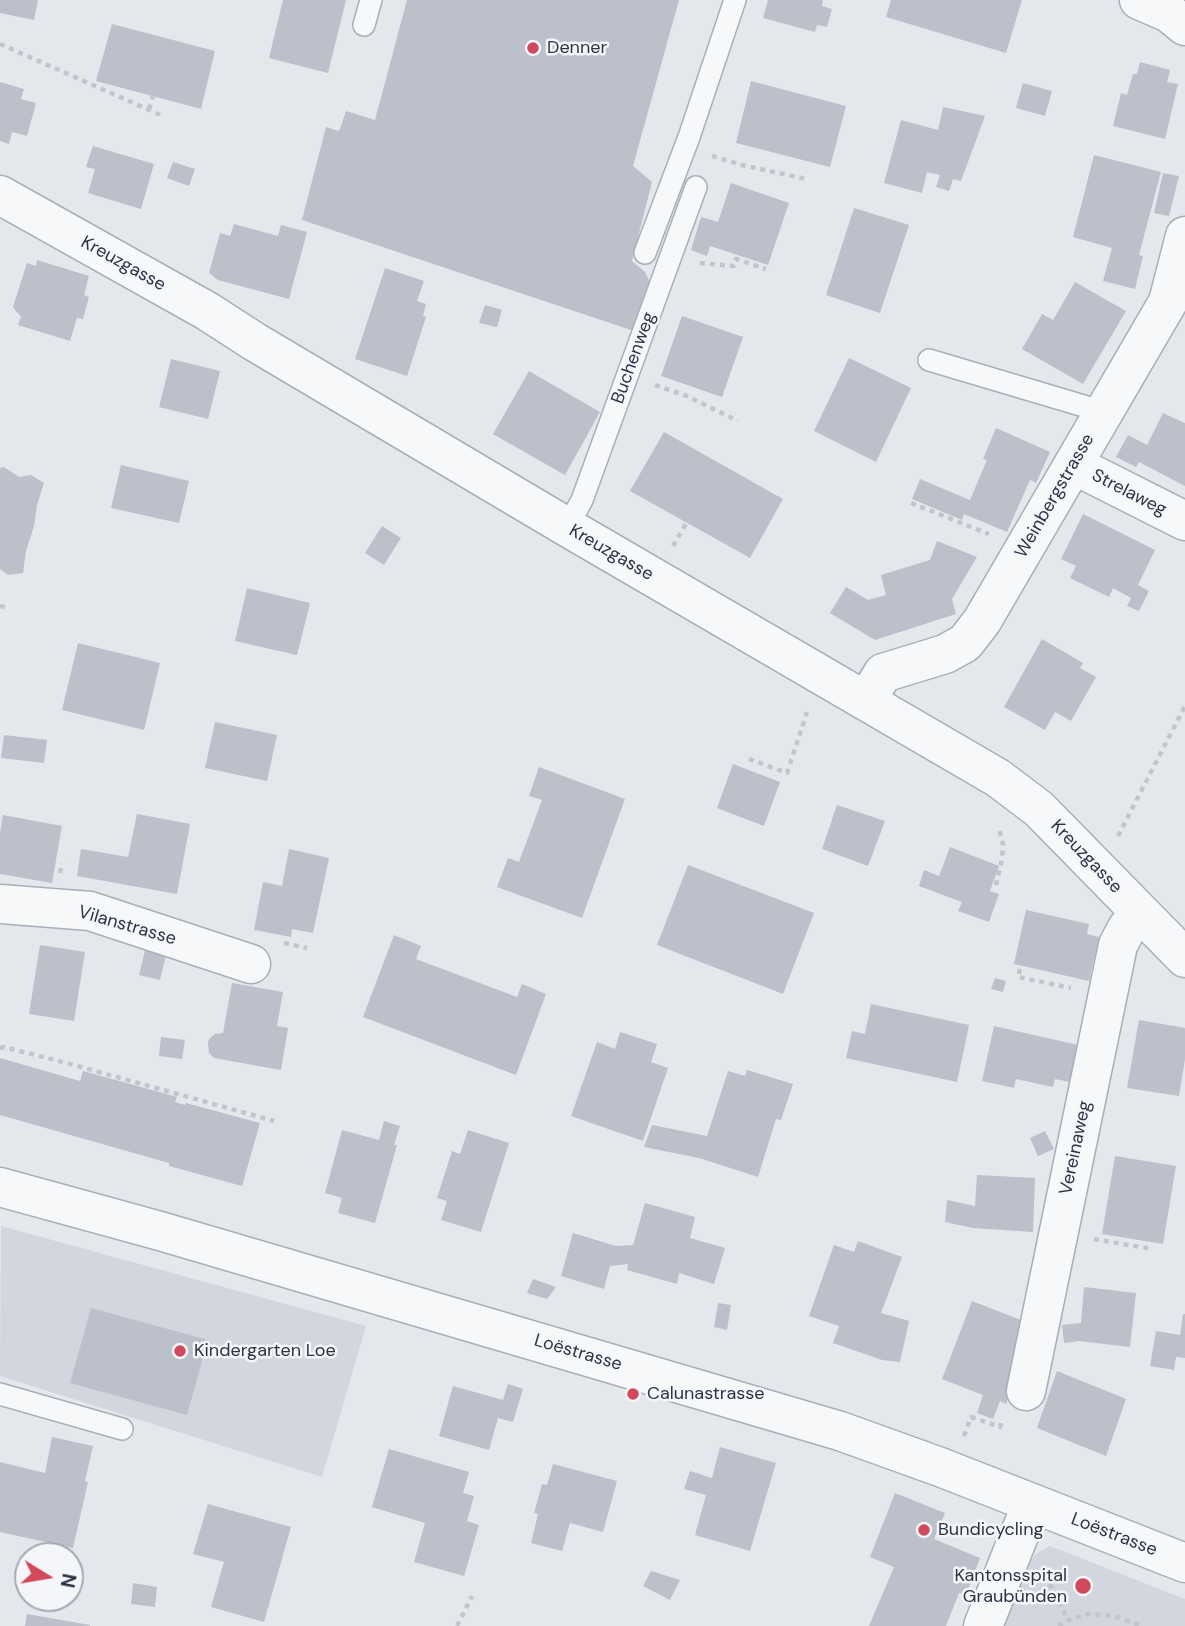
<!DOCTYPE html>
<meta charset="utf-8">
<style>
body{margin:0}
#map{position:relative;width:1185px;height:1626px;overflow:hidden;background:#e4e7ec;font-family:"DM Sans",sans-serif}
canvas{display:block}
.north{position:absolute;left:14px;top:1542px;width:70px;height:70px;box-sizing:border-box;background:#f4f6f9;border:2px solid #a4a8b1;border-radius:50%;rotate:101deg;font-size:19px;font-weight:700;line-height:28px;text-align:center;color:#2b3445}
.north::after{content:'';display:block;margin:auto;width:24px;height:32px;background:#d1495b;clip-path:polygon(50% 0,100% 100%,50% 72%,0 100%)}
</style>
<div id="map">
<canvas width="1185" height="1626"></canvas>
<div class="north">N</div>
</div>
<script>
const ctx = document.querySelector('canvas').getContext('2d');
ctx.lineJoin = 'round';
function fillPath(path, color) { ctx.fillStyle = color; ctx.fill(path, 'evenodd'); }
const shape = rows => new Path2D(rows.map(r => 'M' + r).join(''));
function strokePath(path, color, width, dash) { ctx.strokeStyle = color; ctx.lineWidth = width; ctx.lineCap = dash ? 'butt' : 'round'; ctx.setLineDash(dash || []); ctx.stroke(path); }
function write(font, color, halo, rows, align = 'center') {
  ctx.font = font + ' "DM Sans",sans-serif'; ctx.lineWidth = 5; ctx.setLineDash([]); ctx.textBaseline = 'middle'; ctx.strokeStyle = halo; ctx.fillStyle = color; for (const [text, x, y, turn = 0] of rows) {
    ctx.save(); ctx.translate(x, y); ctx.rotate((+turn || 0) * Math.PI / 180); ctx.textAlign = isNaN(turn) ? turn : align; if (halo) ctx.strokeText(text, 0, 0); ctx.fillText(text, 0, 0); ctx.restore();
  }
}
fillPath(shape([
 [1,1226,366,1326,322,1477,0,1376],
 [1050,1546,1185,1599,1185,1626,998,1626,1022,1572,1036,1554]
]), '#d2d6de');
fillPath(shape([
 [0,0,38,0,34,20,0,13],
 [283,0,346,0,328,73,269,58],
 [407,0,679,0,633,166,652,182,632,261,645,272,651,284,634,331,302,220,326,127,338,131,340,129,346,111,375,120],
 [768,0,823,0,822,6,832,9,827,27,817,25,815,32,763,18],
 [891,0,1022,0,1006,53,886,17],
 [112,24,215,51,201,109,96,81],
 [1140,62,1170,70,1167,82,1178,84,1165,139,1113,126,1121,93,1127,95,1133,74,1137,74],
 [751,81,846,106,830,167,736,143],
 [0,82,24,89,21,99,36,103,27,136,12,132,9,144,0,141],
 [1023,83,1052,91,1045,116,1016,108],
 [943,107,985,116,961,181,953,179,949,191,936,187,940,175,927,172,922,193,884,183,901,120,938,130],
 [93,146,154,164,141,209,88,193,95,169,86,167],
 [1094,155,1161,172,1139,255,1143,256,1135,289,1103,281,1112,248,1073,237],
 [173,162,195,169,189,186,167,178],
 [1163,173,1179,176,1169,216,1154,213],
 [731,183,789,203,768,265,710,246,707,256,691,250,701,217,718,222],
 [854,208,909,225,880,313,826,295],
 [234,224,278,236,281,225,307,232,289,299,218,280,209,273,220,233,230,236],
 [37,260,89,276,84,295,89,297,83,319,77,318,70,341,18,325,21,317,13,307,27,263,36,266],
 [385,268,424,281,417,301,426,304,423,316,426,317,407,376,355,359],
 [1075,282,1126,311,1083,384,1022,349,1042,314,1053,320],
 [485,305,502,310,497,327,479,323],
 [682,316,743,337,722,397,661,376],
 [849,358,911,388,876,462,814,431],
 [171,359,220,371,208,419,159,407],
 [529,371,600,412,565,475,493,434],
 [1163,413,1185,423,1185,486,1139,462,1136,467,1116,457,1128,435,1147,445],
 [996,428,1050,452,1036,483,1030,480,1007,532,964,514,962,520,912,499,920,479,970,500,987,460,983,459],
 [664,432,783,499,750,558,630,491],
 [121,465,189,481,179,523,111,508],
 [4,467,19,477,31,475,44,483,37,505,34,526,26,551,23,573,8,575,0,569,0,468],
 [1083,514,1155,550,1138,585,1149,591,1139,611,1127,606,1131,598,1113,588,1109,597,1070,578,1076,566,1061,559],
 [382,526,401,538,384,565,365,553],
 [937,541,977,557,952,599,956,614,875,640,830,613,846,587,868,600,886,595,881,575,930,560],
 [247,588,310,603,297,655,235,641],
 [1042,639,1083,663,1080,668,1096,677,1071,721,1055,712,1045,730,1004,707],
 [78,643,160,663,144,730,62,710],
 [215,722,277,735,267,781,205,768],
 [4,735,47,740,44,763,1,758],
 [733,764,780,782,764,826,717,808],
 [539,767,625,799,582,918,497,887,508,858,519,862,542,800,529,796],
 [837,805,885,821,868,866,822,849],
 [137,814,190,824,177,894,77,876,81,849,128,857],
 [3,815,62,826,52,883,0,874,0,833],
 [950,847,999,866,990,891,999,894,989,922,958,911,962,902,919,886,924,870,939,876],
 [289,849,329,858,313,933,292,929,291,937,254,930,263,882,282,886],
 [688,865,814,913,783,994,657,945],
 [1026,910,1089,924,1087,934,1099,937,1089,981,1014,964],
 [394,935,421,946,416,959,517,997,522,984,546,994,516,1075,363,1017],
 [40,945,85,952,74,1021,29,1014],
 [146,946,167,951,160,980,139,975],
 [995,978,1006,981,1003,992,991,989],
 [232,983,283,992,277,1026,288,1028,281,1070,214,1058,209,1053,208,1043,209,1039,215,1034,223,1033],
 [871,1004,969,1025,957,1082,846,1058,852,1031,865,1034],
 [1139,1020,1185,1028,1185,1059,1179,1096,1127,1088],
 [994,1026,1078,1045,1070,1082,1055,1079,1053,1087,1016,1079,1014,1088,982,1081],
 [620,1032,657,1044,651,1062,668,1068,643,1141,571,1116,597,1042,615,1049],
 [161,1037,185,1040,182,1059,159,1056],
 [0,1058,80,1081,83,1071,177,1097,175,1102,185,1105,186,1103,260,1123,242,1186,169,1166,169,1163,0,1115],
 [747,1070,793,1084,781,1120,776,1119,758,1177,699,1158,644,1147,652,1125,707,1136,728,1071,745,1076],
 [384,1121,400,1126,394,1145,397,1145,375,1223,338,1213,342,1198,325,1193,342,1130,379,1140],
 [468,1130,509,1143,481,1232,441,1220,447,1201,437,1198,452,1151,460,1154],
 [1045,1131,1054,1149,1038,1156,1030,1138],
 [1115,1156,1176,1166,1163,1244,1102,1234],
 [977,1175,1035,1178,1033,1232,973,1228,945,1222,947,1200,975,1206],
 [645,1203,695,1217,690,1238,725,1248,714,1284,679,1273,677,1284,627,1270,628,1264,610,1266,604,1289,561,1276,573,1233,616,1246,633,1245],
 [858,1241,902,1257,881,1313,909,1321,900,1362,882,1360,833,1343,839,1326,809,1316,834,1245,854,1252],
 [533,1279,556,1287,547,1299,527,1293],
 [1084,1287,1136,1293,1130,1347,1079,1341,1064,1343,1062,1325,1081,1323],
 [972,1301,1036,1326,1006,1404,1000,1401,993,1419,977,1413,983,1395,942,1379],
 [718,1303,731,1305,727,1330,714,1327],
 [91,1308,208,1340,187,1415,70,1383],
 [1183,1314,1185,1314,1185,1358,1176,1357,1174,1370,1150,1366,1156,1331,1180,1335],
 [1057,1371,1126,1399,1106,1456,1037,1428],
 [508,1384,523,1389,513,1422,498,1418,489,1450,439,1436,453,1386,503,1400],
 [52,1437,93,1446,85,1481,88,1482,73,1548,0,1532,0,1462,45,1473],
 [720,1447,776,1463,750,1551,695,1535,706,1495,684,1489,690,1471,712,1478],
 [389,1449,469,1472,463,1493,474,1496,467,1521,479,1525,464,1576,414,1562,425,1523,372,1507],
 [553,1464,617,1481,603,1532,570,1523,562,1551,531,1543,538,1514,534,1513,542,1484,547,1485],
 [895,1493,945,1513,934,1539,980,1558,966,1595,959,1593,946,1626,869,1626,894,1567,870,1557],
 [208,1504,291,1527,264,1622,211,1607,224,1562,193,1554],
 [651,1571,680,1580,670,1600,643,1586],
 [133,1583,157,1587,155,1607,131,1604],
 [27,1614,90,1625,90,1626,25,1626]
]), '#bbc0ca');
const service = shape([
 [364,25,371,0],
 [645,253,689,137,735,0],
 [929,360,1104,412],
 [567,527,582,500,696,187],
 [0,1394,122,1429]
]);
const minor = shape([
 [1139,0,1169,13,1185,26],
 [0,195,207,311,255,342,567,527,998,778,1039,809,1185,958],
 [1074,465,1185,521],
 [866,701,883,673,945,654,965,643,982,621,1168,302,1185,236],
 [0,904,90,911,251,964],
 [0,1187,160,1231,840,1431,940,1467,1185,1563],
 [1026,1391,1118,945,1127,928,1141,913],
 [983,1626,1032,1503]
]);
strokePath(service, '#a9aeb7', 24);
strokePath(minor, '#a9aeb7', 41);
strokePath(shape([
 [0,44,163,116],
 [149,109,153,96],
 [712,156,742,165,806,179],
 [700,263,734,266,736,259,766,269],
 [655,385,687,396,738,421],
 [911,503,989,534],
 [673,546,687,522],
 [0,606,9,608],
 [749,759,787,773,807,712],
 [1118,836,1185,706],
 [60,873,62,863],
 [996,885,1002,859,1003,844,999,828],
 [284,943,307,948],
 [1020,969,1018,977,1071,988],
 [0,1048,4,1047,74,1065,274,1121],
 [1094,1239,1152,1249],
 [964,1436,971,1417,1000,1427,1002,1421],
 [1045,1575,1068,1620],
 [457,1626,472,1596],
 [1058,1626,1071,1619,1088,1614,1114,1616,1142,1626]
]), '#c2c5cb', 4.5, [5, 5]);
strokePath(service, '#f7f8fa', 21);
strokePath(minor, '#f7f8fa', 38);
for (const [x, y, r, color] of [
 [533,48,7,"#d1495b"],
 [180,1351,7,"#d1495b"],
 [633,1394,7,"#d1495b"],
 [924,1530,7,"#d1495b"],
 [1083,1586,9,"#d1495b"]
]) { const dot = new Path2D(); dot.arc(x, y, r, 0, 2 * Math.PI); ctx.fillStyle = color; ctx.fill(dot); strokePath(dot, '#f4f6f9', 2.5); }
write('18px', '#2b3445', '#f4f6f9', [
 ["Denner",547,48],
 ["Kindergarten Loe",194,1351],
 ["Calunastrasse",647,1394],
 ["Bundicycling",938,1530],
 ["Kantonsspital",1067,1576,"right"],
 ["Graubünden",1067,1597,"right"]
], 'left');
write('18px', '#2b3445', '#f4f6f9', [
 ["Kreuzgasse",123,264,29],
 ["Buchenweg",634,358,-70],
 ["Strelaweg",1129,493,27],
 ["Weinbergstrasse",1055,496,-60],
 ["Kreuzgasse",611,553,30],
 ["Kreuzgasse",1086,857,46],
 ["Vilanstrasse",127,926,16],
 ["Vereinaweg",1076,1148,-78],
 ["Loëstrasse",578,1353,16],
 ["Loëstrasse",1114,1535,21]
]);
</script>
